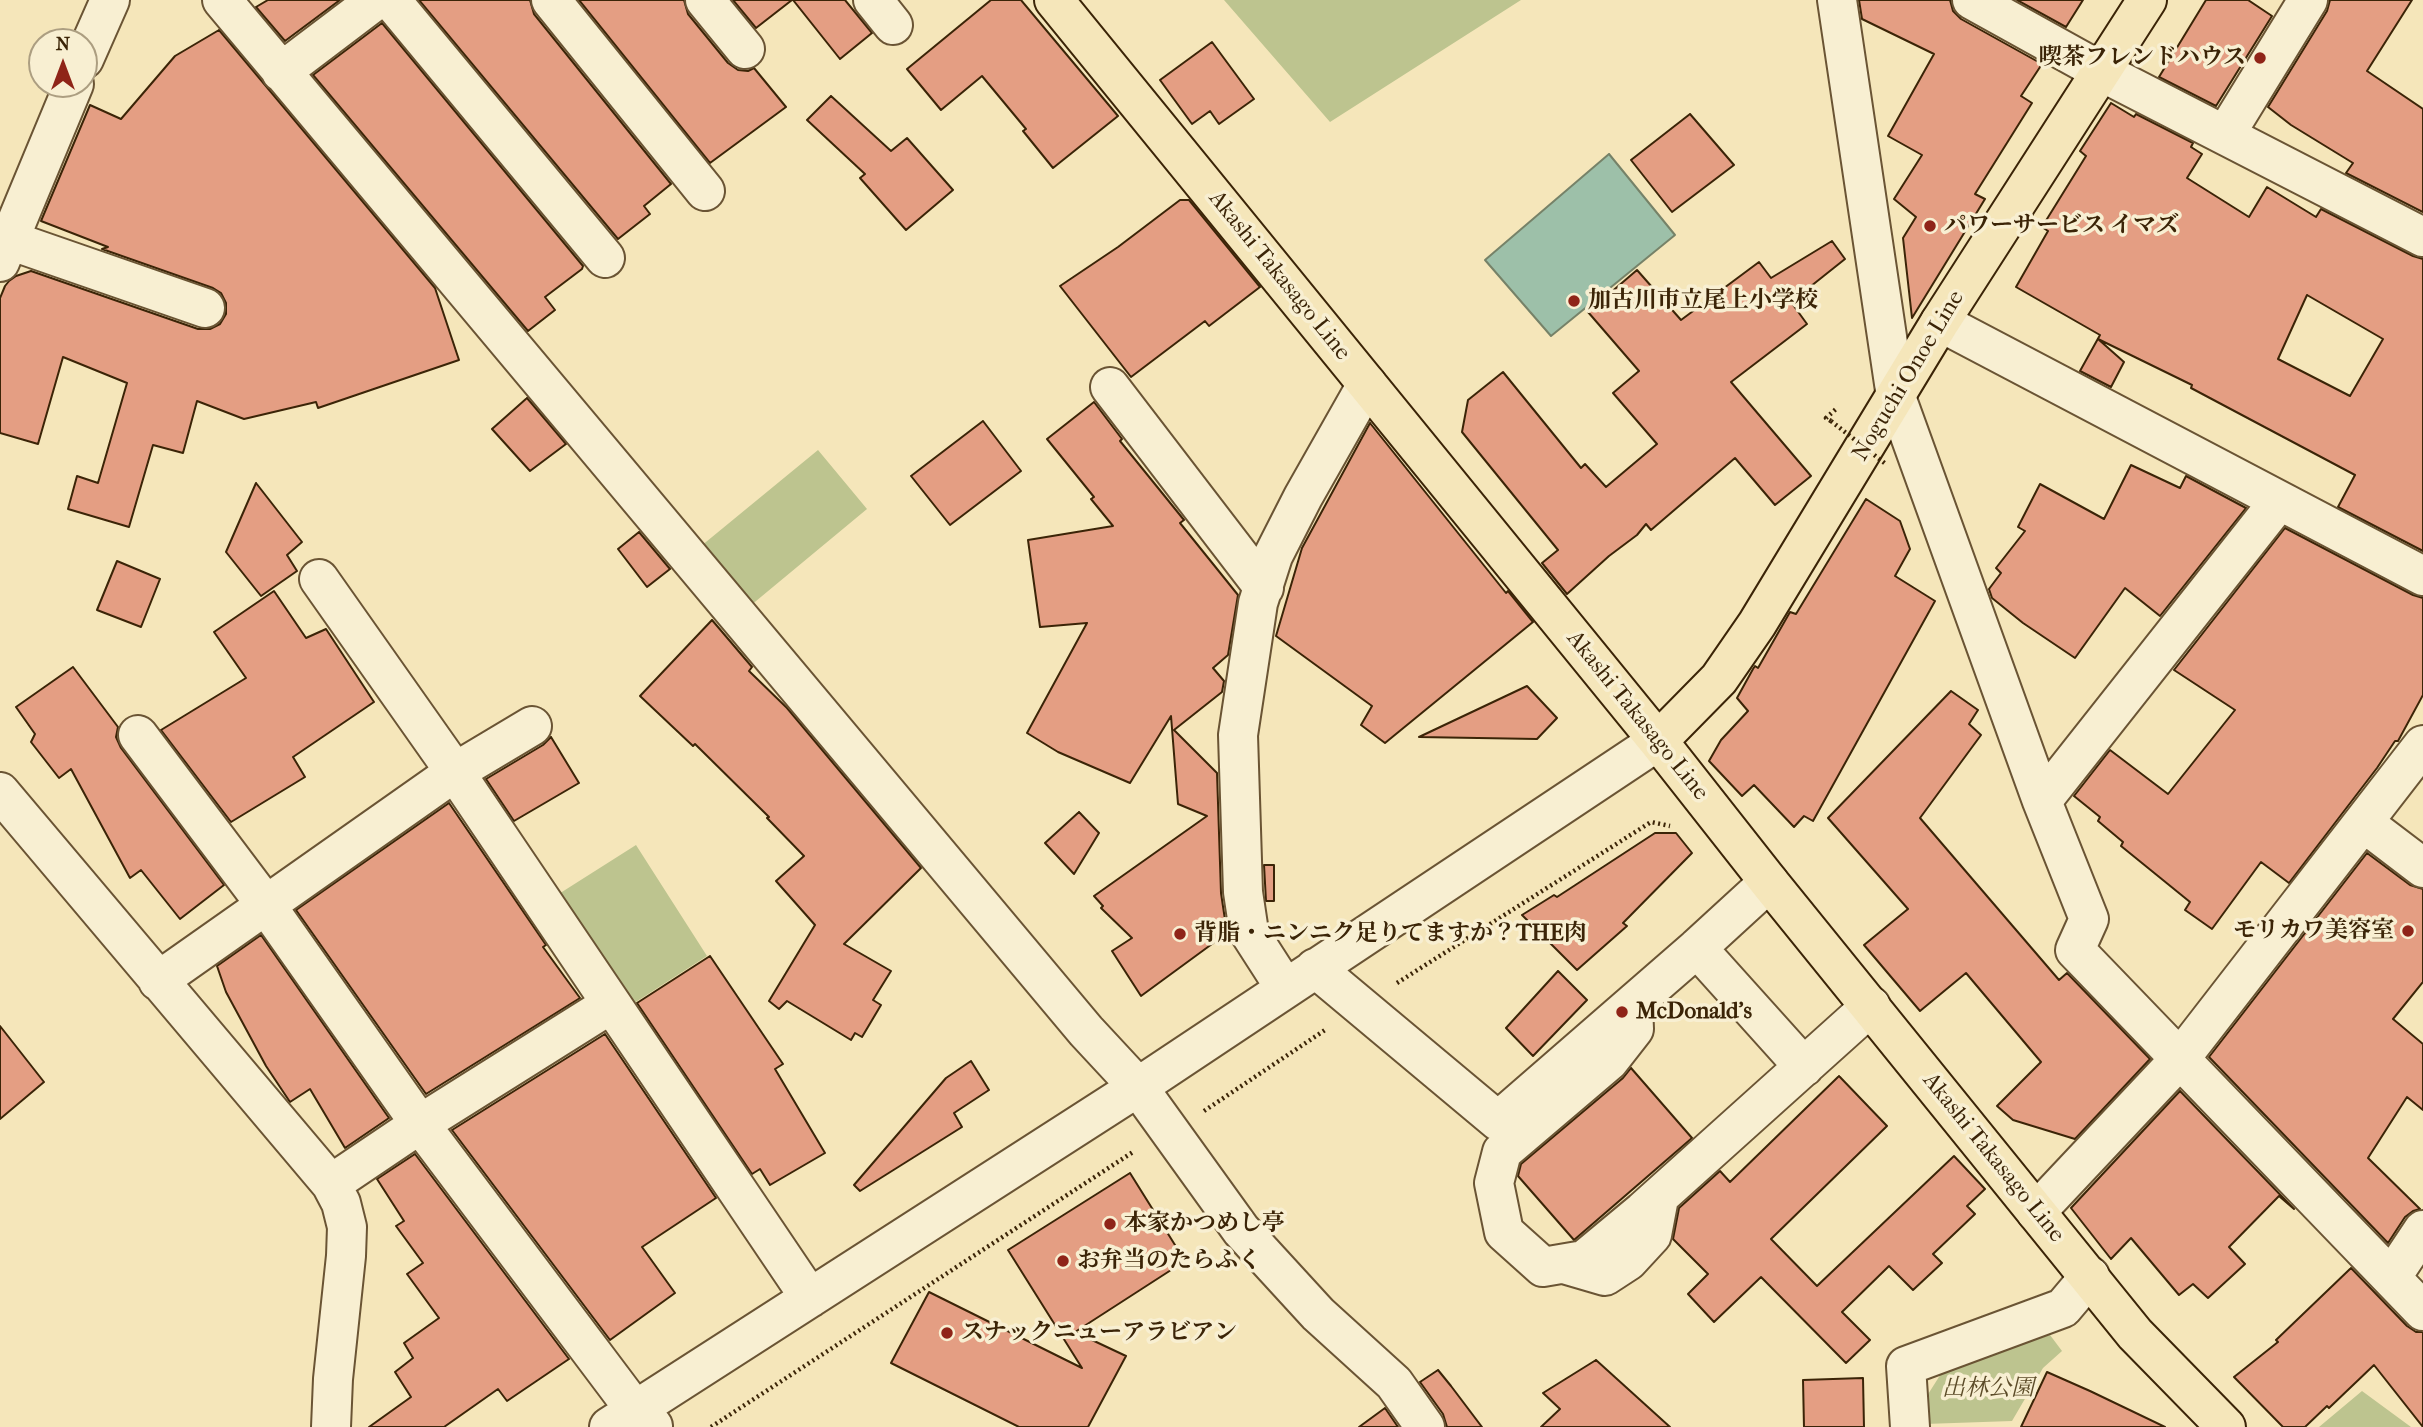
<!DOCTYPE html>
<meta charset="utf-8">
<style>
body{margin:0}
#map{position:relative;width:2423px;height:1427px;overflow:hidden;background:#f5e6ba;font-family:"IM FELL French Canon",serif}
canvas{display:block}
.north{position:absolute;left:28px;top:28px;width:70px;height:70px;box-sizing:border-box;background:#f8efd2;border:2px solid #ac9e81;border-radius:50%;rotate:0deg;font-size:19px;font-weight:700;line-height:28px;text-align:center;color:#3b2407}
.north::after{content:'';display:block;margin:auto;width:24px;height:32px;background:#8f2418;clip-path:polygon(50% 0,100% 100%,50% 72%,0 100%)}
</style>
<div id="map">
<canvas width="2423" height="1427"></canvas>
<div class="north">N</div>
</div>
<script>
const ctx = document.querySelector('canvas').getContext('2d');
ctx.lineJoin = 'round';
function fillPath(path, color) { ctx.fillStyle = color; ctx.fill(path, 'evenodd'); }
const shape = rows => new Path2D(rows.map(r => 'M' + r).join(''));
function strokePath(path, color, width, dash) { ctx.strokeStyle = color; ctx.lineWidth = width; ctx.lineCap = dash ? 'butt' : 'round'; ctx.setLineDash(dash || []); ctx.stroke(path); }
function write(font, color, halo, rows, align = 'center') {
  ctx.font = font + ' "IM FELL French Canon","Noto Serif JP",serif'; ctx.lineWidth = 7; ctx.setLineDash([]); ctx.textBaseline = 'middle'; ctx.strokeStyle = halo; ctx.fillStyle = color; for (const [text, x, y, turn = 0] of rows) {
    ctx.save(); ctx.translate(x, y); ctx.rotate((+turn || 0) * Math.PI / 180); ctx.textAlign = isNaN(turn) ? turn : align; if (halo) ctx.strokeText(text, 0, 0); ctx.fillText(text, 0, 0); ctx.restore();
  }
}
fillPath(shape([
 [1224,0,1521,0,1330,122],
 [818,450,867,509,744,611,695,551],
 [636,845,707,956,628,1007,554,897],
 [2050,1335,2062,1351,2043,1368,2012,1421,1925,1424,1925,1399,1944,1369],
 [2362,1391,2411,1427,2319,1427]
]), '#bdc48f');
const water = shape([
 [1609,154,1675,235,1551,336,1485,260,1609,154]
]);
fillPath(water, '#9dc0a9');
strokePath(water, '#768268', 2);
const building = shape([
 [268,0,340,0,285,41,256,7,268,0],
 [419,0,530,0,534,14,671,184,644,206,650,214,618,239,419,0],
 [579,0,684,0,688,14,728,63,738,70,748,71,754,68,786,107,710,163,579,0],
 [733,0,792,0,756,28,733,0],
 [793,0,845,0,872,33,840,59,793,0],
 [991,0,1021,0,1118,116,1053,168,1023,131,1026,129,982,76,941,110,907,69,991,0],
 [1859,0,1950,0,1953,11,1961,19,2042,64,2021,96,2032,103,1975,194,1985,199,1912,318,1903,238,1916,217,1894,199,1922,155,1888,136,1934,54,1862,19,1859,0],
 [2017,0,2083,0,2066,27,2017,0],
 [2206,0,2248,0,2272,16,2216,106,2159,77,2206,0],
 [2330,0,2412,0,2367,71,2423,109,2423,212,2346,173,2353,163,2291,125,2268,107,2327,11,2330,0],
 [382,23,583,266,582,269,545,297,555,310,528,331,313,75,382,23],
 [219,30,435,288,459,360,318,408,316,402,244,419,197,401,183,453,153,445,129,527,68,509,77,476,98,483,127,383,63,357,38,444,0,433,0,298,5,286,9,281,16,276,31,271,198,329,210,329,220,324,226,314,226,303,221,293,213,288,102,249,108,247,41,221,90,105,121,119,175,56,219,30],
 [1212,42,1254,99,1219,124,1210,111,1192,124,1160,80,1212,42],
 [831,96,891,151,907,138,953,190,906,230,860,178,865,174,807,120,831,96],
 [2111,103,2134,117,2136,114,2193,143,2191,147,2202,154,2187,178,2249,217,2267,187,2316,217,2321,209,2413,256,2423,259,2423,551,2338,507,2355,475,2191,388,2192,385,2098,339,2124,362,2111,387,2080,371,2100,335,2016,287,2048,231,2042,227,2086,156,2080,151,2111,103],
 [2307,295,2383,339,2350,396,2278,359,2307,295],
 [1690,114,1734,165,1672,212,1631,160,1690,114],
 [1180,200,1189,200,1260,287,1209,326,1205,321,1131,377,1060,286,1118,247,1180,200],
 [1832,241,1845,259,1791,302,1807,324,1731,382,1811,476,1775,505,1735,458,1651,530,1646,524,1637,535,1609,556,1567,594,1542,563,1558,550,1462,432,1468,400,1503,372,1581,468,1585,464,1606,487,1657,444,1613,393,1639,371,1588,312,1637,270,1681,320,1759,262,1771,278,1832,241],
 [527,398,566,444,530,471,492,429,527,398],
 [1094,402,1122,439,1120,441,1184,520,1180,523,1238,595,1228,655,1213,668,1224,681,1222,692,1174,730,1217,773,1221,893,1227,933,1141,996,1112,951,1132,938,1101,908,1103,906,1094,896,1207,816,1178,804,1171,716,1130,783,1058,752,1027,733,1087,623,1040,627,1028,540,1113,526,1091,499,1094,497,1047,439,1094,402],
 [983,421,1021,471,950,525,911,476,983,421],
 [1370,423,1506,593,1508,591,1533,622,1385,743,1361,725,1372,706,1276,636,1302,548,1370,423],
 [2131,465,2180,488,2186,476,2246,508,2160,616,2125,588,2075,658,2023,623,1992,598,1989,589,2001,573,1996,568,2025,531,2018,527,2040,484,2104,519,2131,465],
 [256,483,302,542,287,555,297,571,261,596,226,552,256,483],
 [1866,499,1900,521,1910,549,1895,576,1935,601,1813,821,1804,816,1794,827,1754,785,1742,796,1709,761,1721,740,1748,711,1737,698,1753,669,1755,666,1758,668,1790,612,1796,614,1866,499],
 [2285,528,2413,595,2423,598,2423,695,2398,741,2395,741,2377,768,2289,883,2261,862,2212,929,2185,910,2190,902,2121,846,2123,842,2098,821,2100,817,2074,796,2110,750,2168,794,2235,710,2174,670,2285,528],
 [639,532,670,569,647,587,618,549,639,532],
 [117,561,160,579,141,627,97,610,117,561],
 [274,591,306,638,326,629,374,702,293,757,305,777,231,822,161,730,246,678,214,632,274,591],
 [712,620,752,667,749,671,787,708,921,868,844,944,891,971,873,1000,881,1005,862,1037,855,1033,851,1040,787,1001,779,1009,769,1001,815,925,776,881,804,856,767,818,769,817,695,744,693,746,640,696,712,620],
 [73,667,118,727,116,737,121,748,224,885,180,919,141,870,130,878,71,769,59,778,31,742,35,734,16,707,73,667],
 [1527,686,1557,718,1537,739,1419,737,1527,686],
 [1951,691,1978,710,1969,724,1981,735,1920,818,2059,980,2067,973,2150,1059,2075,1139,2013,1120,1997,1106,2041,1062,1966,973,1920,1011,1864,945,1908,909,1828,818,1951,691],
 [551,737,579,783,514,821,486,779,543,745,551,737],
 [449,803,546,945,543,947,580,998,426,1094,296,910,449,803],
 [1079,812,1099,833,1074,874,1045,843,1079,812],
 [1655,833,1676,833,1692,853,1623,923,1627,926,1577,970,1522,915,1554,895,1557,897,1655,833],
 [2367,853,2410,885,2423,889,2423,982,2393,1019,2423,1044,2423,1110,2407,1097,2368,1158,2420,1209,2413,1211,2405,1217,2388,1243,2209,1057,2367,853],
 [1264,865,1274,865,1274,901,1266,901,1264,865],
 [261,935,389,1118,345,1148,310,1089,290,1102,266,1066,226,992,217,966,261,935],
 [710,956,783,1064,775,1069,825,1153,770,1185,760,1169,752,1174,637,1003,710,956],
 [1558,971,1587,1000,1533,1056,1506,1028,1558,971],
 [0,1026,44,1082,0,1119,0,1026],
 [605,1034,716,1198,642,1247,675,1293,610,1340,452,1130,605,1034],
 [971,1061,989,1090,954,1113,962,1127,860,1191,854,1185,946,1078,971,1061],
 [1631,1068,1692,1138,1574,1240,1518,1176,1521,1164,1623,1078,1631,1068],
 [1839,1076,1887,1126,1771,1239,1817,1286,1954,1156,1985,1189,1967,1206,1975,1214,1933,1254,1942,1263,1913,1290,1889,1266,1842,1312,1870,1340,1846,1363,1761,1277,1714,1322,1688,1294,1708,1274,1673,1239,1679,1208,1720,1171,1730,1182,1839,1076],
 [2180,1091,2294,1209,2279,1196,2229,1247,2245,1264,2208,1298,2193,1284,2179,1295,2131,1238,2111,1259,2071,1208,2180,1091],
 [415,1154,569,1359,507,1401,498,1389,444,1427,369,1427,411,1397,395,1372,413,1358,404,1343,439,1318,407,1274,423,1263,396,1226,404,1221,377,1179,415,1154],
 [1130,1173,1185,1261,1075,1332,1126,1356,1088,1427,1019,1427,891,1363,929,1292,1082,1368,1008,1250,1130,1173],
 [2351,1268,2407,1326,2416,1332,2423,1332,2423,1427,2374,1365,2329,1408,2327,1406,2305,1427,2283,1427,2234,1377,2278,1342,2276,1340,2351,1268],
 [1596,1360,1670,1427,1541,1427,1560,1409,1543,1393,1596,1360],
 [1438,1370,1451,1386,1482,1427,1447,1427,1443,1414,1420,1382,1438,1370],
 [2047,1372,2090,1391,2165,1427,2021,1427,2047,1372],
 [1863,1378,1864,1427,1804,1427,1803,1380,1863,1378],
 [1385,1408,1398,1427,1359,1427,1385,1408]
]);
fillPath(building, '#e49e83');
strokePath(building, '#3b2407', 2);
const minor = shape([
 [222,0,1086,1031,1138,1087,1241,1230,1318,1314,1394,1383,1425,1427],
 [391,0,605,258],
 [551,0,705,191],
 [705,0,745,49],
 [873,0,893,25],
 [1837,0,1896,397,2042,801,2089,919,2075,950,2423,1311],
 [1972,0,2102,72,2423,237],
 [84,59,110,0],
 [281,72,376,0],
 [2225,135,2308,0],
 [9,240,205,308],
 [0,262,74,84],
 [1940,322,2423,576],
 [1110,387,1264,588],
 [319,579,455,772,810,1298],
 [138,735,266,905,420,1124,635,1410,653,1426],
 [0,792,331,1184,341,1203,347,1227,346,1256,333,1379,331,1427],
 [2042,801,2279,501],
 [2364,823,2423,868],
 [1697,948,1804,1067],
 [1315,968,1498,1121,1697,948,1769,882],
 [158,981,455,772,532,726],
 [1285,988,1249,932,1243,892,1238,735,1258,603,1273,556,1303,497,1367,384],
 [1633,1005,1634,1029,1609,1061,1502,1152,1494,1183,1504,1232,1543,1267,1584,1260,1643,1211,1871,1006],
 [331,1184,420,1124,611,1004],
 [2036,1212,2179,1060,2423,745],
 [1564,1264,1605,1276,1628,1261,1652,1235,1659,1198],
 [2391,1278,2423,1230],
 [609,1427,1138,1087,1658,741],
 [1910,1427,1906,1366,2063,1308,2090,1276]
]);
const major = shape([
 [1054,0,1658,741,1769,882,2135,1334,2226,1427],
 [1658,741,1719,679,1757,624,1940,322,2147,0]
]);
strokePath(minor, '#6a5434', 42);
strokePath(major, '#3b2407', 42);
strokePath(shape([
 [1831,421,1826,418,1836,409],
 [1397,983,1651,822,1670,826],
 [1204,1111,1325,1030],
 [711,1427,1133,1152]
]), '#3b2407', 4.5, [2, 3.5]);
strokePath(minor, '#f8efd2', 38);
strokePath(major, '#f5e6ba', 38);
strokePath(shape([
 [1831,421,1887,465]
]), '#3b2407', 4.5, [2, 3.5]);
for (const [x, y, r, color] of [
 [2260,58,7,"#8f2418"],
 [1930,226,7,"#8f2418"],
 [1574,301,7,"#8f2418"],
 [2408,931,7,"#8f2418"],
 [1180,934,7,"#8f2418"],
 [1622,1012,7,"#8f2418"],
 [1110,1224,7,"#8f2418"],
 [1063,1261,7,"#8f2418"],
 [947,1333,7,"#8f2418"]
]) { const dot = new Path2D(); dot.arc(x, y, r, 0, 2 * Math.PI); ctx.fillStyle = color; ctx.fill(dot); strokePath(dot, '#f8efd2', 2.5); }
write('bold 23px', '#3b2407', '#f8efd2', [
 ["喫茶フレンドハウス",2246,58,"right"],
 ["パワーサービス イマズ",1944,226],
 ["加古川市立尾上小学校",1588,301],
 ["モリカワ美容室",2394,931,"right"],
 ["背脂・ニンニク足りてますか？THE肉",1194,934],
 ["McDonald's",1636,1012],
 ["本家かつめし亭",1124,1224],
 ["お弁当のたらふく",1077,1261],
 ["スナックニューアラビアン",961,1333]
], 'left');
write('23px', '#3b2407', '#f8efd2', [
 ["Akashi Takasago Line",1279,276,51],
 ["Noguchi Onoe Line",1909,376,-59],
 ["Akashi Takasago Line",1637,716,51],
 ["Akashi Takasago Line",1993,1158,51]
]);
write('italic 23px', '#5c4c29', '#f8efd2', [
 ["出林公園",1988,1389]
]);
</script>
